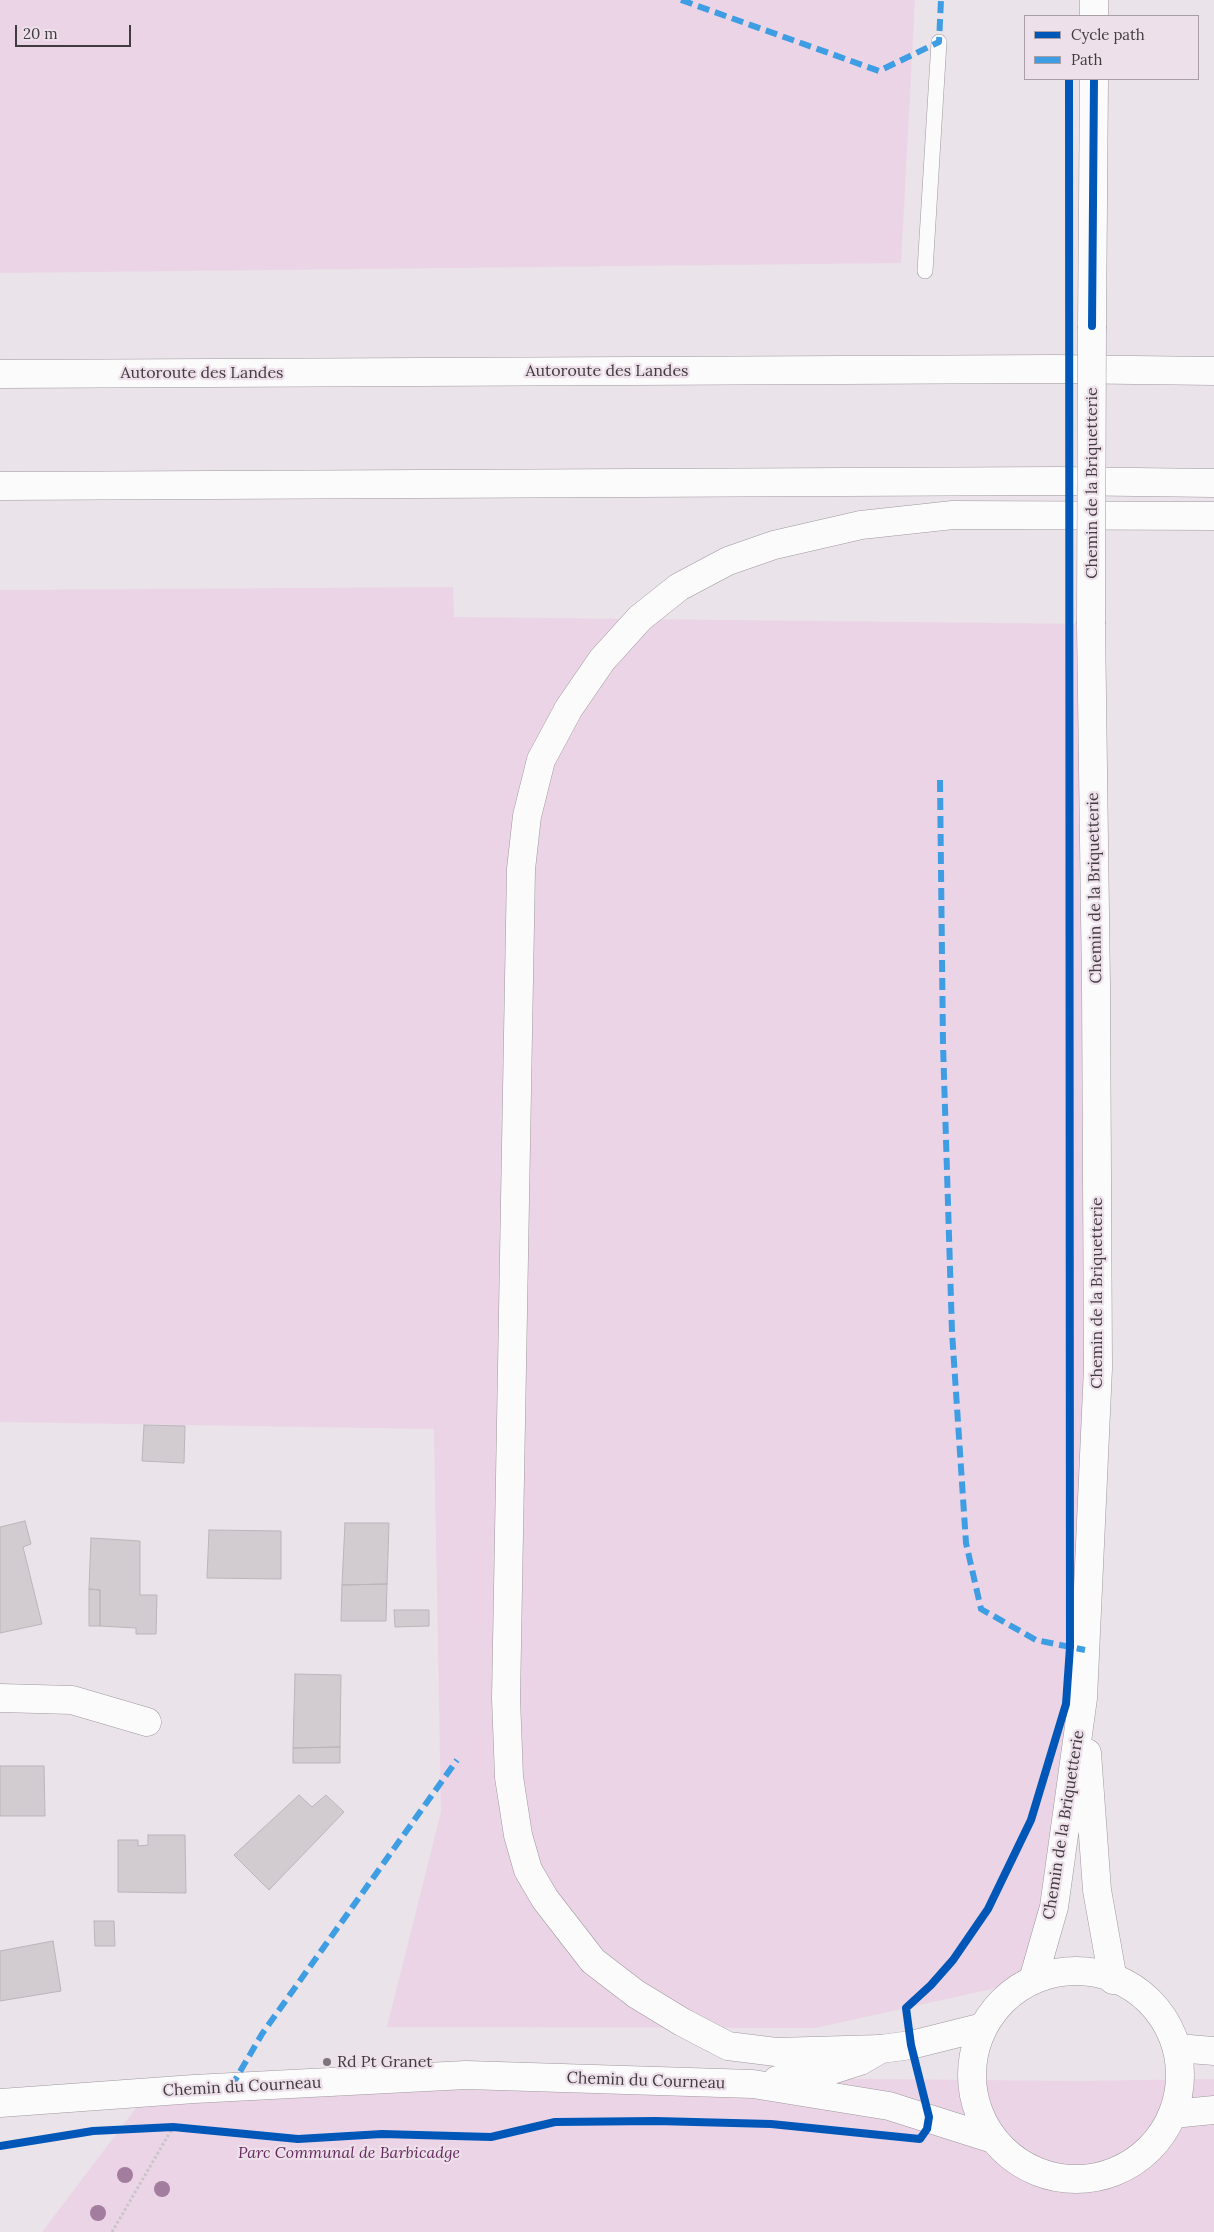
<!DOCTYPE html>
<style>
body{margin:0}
#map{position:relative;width:1214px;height:2232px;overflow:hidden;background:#eae3e9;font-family:Lora,serif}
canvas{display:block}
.legend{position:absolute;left:1024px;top:15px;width:175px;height:65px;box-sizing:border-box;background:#ede0ea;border:1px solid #a89ea6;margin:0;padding:6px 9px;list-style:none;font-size:15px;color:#403b3f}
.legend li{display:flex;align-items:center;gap:10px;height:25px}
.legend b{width:25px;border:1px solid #a89ea6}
.scale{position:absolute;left:15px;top:25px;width:116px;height:22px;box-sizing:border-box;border:2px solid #403b3f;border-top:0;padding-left:6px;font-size:15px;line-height:18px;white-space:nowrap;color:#403b3f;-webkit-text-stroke:4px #ede0ea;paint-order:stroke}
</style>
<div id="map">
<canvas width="1214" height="2232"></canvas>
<ul class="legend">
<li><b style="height:6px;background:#0057b8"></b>Cycle path</li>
<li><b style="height:6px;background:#3f9ee3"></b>Path</li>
</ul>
<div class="scale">20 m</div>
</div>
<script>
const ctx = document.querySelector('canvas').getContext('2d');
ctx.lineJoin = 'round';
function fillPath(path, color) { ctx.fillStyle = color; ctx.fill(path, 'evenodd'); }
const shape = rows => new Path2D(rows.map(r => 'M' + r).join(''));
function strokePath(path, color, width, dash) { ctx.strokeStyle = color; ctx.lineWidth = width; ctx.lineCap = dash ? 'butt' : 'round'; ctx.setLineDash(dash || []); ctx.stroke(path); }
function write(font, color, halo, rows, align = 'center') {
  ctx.font = font + ' Lora,serif'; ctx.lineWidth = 4.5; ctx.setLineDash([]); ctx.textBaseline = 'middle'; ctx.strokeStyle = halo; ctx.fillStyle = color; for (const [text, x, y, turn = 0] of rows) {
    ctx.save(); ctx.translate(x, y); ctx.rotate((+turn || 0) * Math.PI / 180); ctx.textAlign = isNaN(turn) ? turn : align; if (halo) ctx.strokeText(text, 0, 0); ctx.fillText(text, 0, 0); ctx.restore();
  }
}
fillPath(shape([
 [0,0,915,0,901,263,0,273],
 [453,587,454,617,1091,624,1087,1608,1033,1980,815,2028,387,2027,441,1812,434,1429,0,1422,0,590],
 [265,2073,1075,2081,1214,2079,1214,2232,42,2232,155,2083]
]), '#ebd4e6');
const building = shape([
 [144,1425,185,1426,184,1463,142,1461,144,1425],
 [25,1521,31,1544,23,1547,42,1624,0,1633,0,1527,25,1521],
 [345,1523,389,1523,387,1584,342,1585,345,1523],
 [209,1530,281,1531,281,1579,207,1578,209,1530],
 [91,1538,140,1541,140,1595,157,1595,156,1634,136,1634,136,1628,100,1626,100,1590,89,1589,91,1538],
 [387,1584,386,1621,341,1621,342,1585,387,1584],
 [89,1589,100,1590,100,1626,89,1626,89,1589],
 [394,1610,429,1610,429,1626,395,1627,394,1610],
 [295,1674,341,1675,340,1747,293,1748,295,1674],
 [340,1747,340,1763,293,1763,293,1748,340,1747],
 [0,1766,44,1766,45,1816,0,1816,0,1766],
 [299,1795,312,1807,326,1795,344,1812,269,1890,234,1855,299,1795],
 [148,1835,185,1835,186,1893,118,1892,118,1840,138,1840,138,1846,148,1845,148,1835],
 [94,1921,114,1921,115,1946,95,1946,94,1921],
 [53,1941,61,1991,0,2001,0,1951,53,1941]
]);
fillPath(building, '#d2ccd1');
strokePath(building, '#bbb5ba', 1);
const service = shape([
 [925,271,939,42]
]);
const minor = shape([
 [0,1698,72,1700,147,1722],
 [1177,2048,1214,2051],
 [1173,2114,1214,2110]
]);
const tertiary = shape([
 [1094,16,1094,0],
 [1092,326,1094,79],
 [1087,1753,1097,1890,1113,1980],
 '972 2075a104 104 0 1 1 208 0a104 104 0 1 1-208 0Z',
 [1033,1980,1054,1907,1083,1698,1098,1368,1096,986,1091,624],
 [777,2080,829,2071,860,2061,881,2049,911,2045,983,2027],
 [0,2103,194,2089,466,2075,753,2084,889,2106,993,2139]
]);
const motorway = shape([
 [0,374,1054,369,1214,371],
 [0,486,1057,481,1214,483],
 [881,2049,776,2052,728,2046,682,2022,636,1994,593,1961,545,1899,528,1870,518,1835,509,1777,506,1698,521,869,527,816,541,760,569,708,602,660,640,618,679,587,728,561,774,545,861,525,953,515,1214,516]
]);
strokePath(service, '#9e989d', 16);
strokePath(minor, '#9e989d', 29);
strokePath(tertiary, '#9e989d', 29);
strokePath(motorway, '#9e989d', 29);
strokePath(shape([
 [112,2232,173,2127]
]), '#c8c5c7', 3, [2.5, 2.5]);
strokePath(service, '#fcfbfc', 15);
strokePath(minor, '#fcfbfc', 28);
strokePath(tertiary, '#fcfbfc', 28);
strokePath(motorway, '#fcfbfc', 28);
const tertiaryBridge = shape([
 [1091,624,1092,326]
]);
strokePath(tertiaryBridge, '#9e989d', 29, []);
strokePath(tertiaryBridge, '#fcfbfc', 28);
strokePath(shape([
 [681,0,879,71,939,42,941,0],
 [940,780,943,1044,952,1332,966,1543,981,1609,1036,1640,1085,1650],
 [231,2087,262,2034,457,1760]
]), '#3f9ee3', 6, [12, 6]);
strokePath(shape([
 [1092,326,1094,79],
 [0,2146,93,2131,173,2127,298,2139,382,2134,491,2137,555,2122,656,2121,771,2124,920,2139,927,2129,929,2117,911,2045,906,2008,931,1985,953,1960,988,1909,1031,1820,1066,1704,1070,1647,1069,79]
]), '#0057b8', 8);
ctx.fillStyle = '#a27d9d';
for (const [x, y] of [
 [125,2175],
 [162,2189],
 [98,2213]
]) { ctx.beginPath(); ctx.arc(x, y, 8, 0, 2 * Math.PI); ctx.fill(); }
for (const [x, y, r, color] of [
 [327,2062,5,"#7c767a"]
]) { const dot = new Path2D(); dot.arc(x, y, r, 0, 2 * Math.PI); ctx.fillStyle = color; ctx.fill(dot); strokePath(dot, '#ede0ea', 2); }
write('16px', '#403b3f', '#ede0ea', [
 ["Autoroute des Landes",607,371],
 ["Autoroute des Landes",202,373],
 ["Chemin de la Briquetterie",1092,483,-90],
 ["Chemin de la Briquetterie",1095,888,-91],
 ["Chemin de la Briquetterie",1097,1293,-90],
 ["Chemin de la Briquetterie",1064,1825,-81],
 ["Chemin du Courneau",646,2081,2],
 ["Chemin du Courneau",242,2087,-3]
]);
write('16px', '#403b3f', '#ede0ea', [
 ["Rd Pt Granet",337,2062]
], 'left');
write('italic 16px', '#672a5e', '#ede0ea', [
 ["Parc Communal de Barbicadge",349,2153]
]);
</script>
